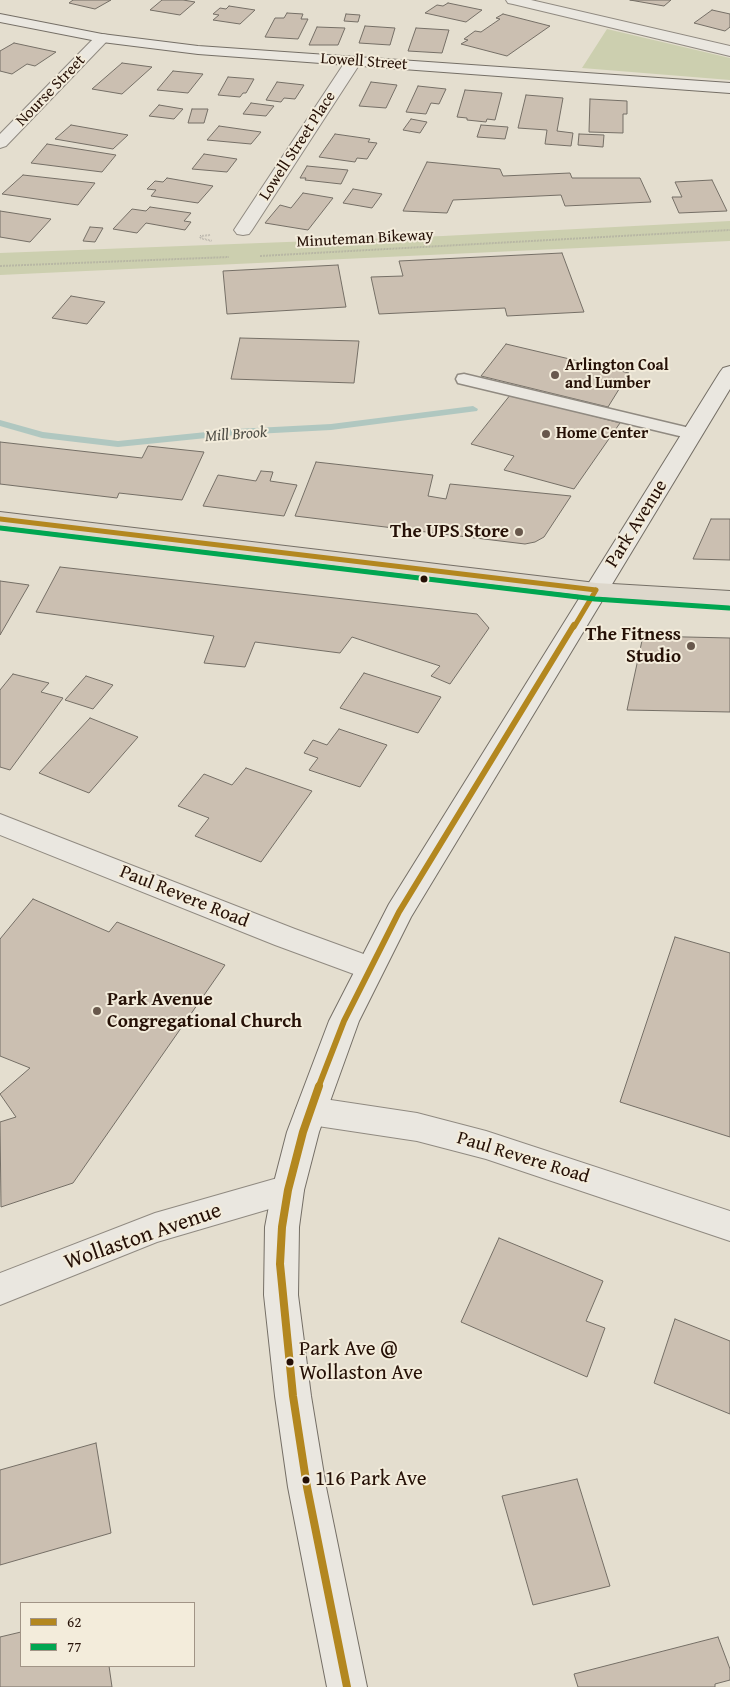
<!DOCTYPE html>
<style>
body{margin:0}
#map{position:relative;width:730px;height:1687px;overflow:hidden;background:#e4decf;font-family:"Gentium Book Plus",serif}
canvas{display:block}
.legend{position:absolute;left:20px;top:1602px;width:175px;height:65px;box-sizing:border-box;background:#f3ecdb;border:1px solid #a19486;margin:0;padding:6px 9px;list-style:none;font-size:15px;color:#251006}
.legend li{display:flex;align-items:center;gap:10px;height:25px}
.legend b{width:25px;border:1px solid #a19486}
</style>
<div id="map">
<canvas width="730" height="1687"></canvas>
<ul class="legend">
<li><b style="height:6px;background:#b3871f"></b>62</li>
<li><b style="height:6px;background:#00a651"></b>77</li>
</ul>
</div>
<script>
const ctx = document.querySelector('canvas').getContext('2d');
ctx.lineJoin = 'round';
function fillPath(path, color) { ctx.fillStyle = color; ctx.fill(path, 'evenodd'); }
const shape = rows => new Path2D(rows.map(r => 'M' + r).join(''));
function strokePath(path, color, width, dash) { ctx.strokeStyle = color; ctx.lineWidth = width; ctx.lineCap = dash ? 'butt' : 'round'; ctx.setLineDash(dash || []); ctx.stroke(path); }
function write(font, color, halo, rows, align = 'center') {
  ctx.font = font + ' "Gentium Book Plus",serif'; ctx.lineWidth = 4; ctx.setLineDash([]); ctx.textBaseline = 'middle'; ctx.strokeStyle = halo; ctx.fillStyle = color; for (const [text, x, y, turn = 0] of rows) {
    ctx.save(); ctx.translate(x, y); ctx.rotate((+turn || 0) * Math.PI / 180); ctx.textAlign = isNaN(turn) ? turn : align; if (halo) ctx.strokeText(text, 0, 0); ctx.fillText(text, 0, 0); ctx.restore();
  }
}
fillPath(shape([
 [607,29,730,58,730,80,582,68],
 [730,221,730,241,0,275,0,253,443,236]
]), '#cccfaf');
fillPath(shape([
 [473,406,478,409,477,411,331,430,236,435,118,447,42,438,0,426,0,420,43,432,118,441,236,429,331,424,473,406]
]), '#b0c7c0');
const building = shape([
 [73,0,111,0,95,9,69,3,73,0],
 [162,0,183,0,195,2,180,15,150,10,162,0],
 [630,0,671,0,664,6,630,0],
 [448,3,482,10,466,22,425,13,437,5,443,6,448,3],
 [229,6,255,10,240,24,213,20,219,15,213,14,220,8,226,9,229,6],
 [712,10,730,14,730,27,725,31,694,23,712,10],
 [287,13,303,14,301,19,308,19,298,39,265,37,275,18,284,18,287,13],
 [346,14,360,15,358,22,344,21,346,14],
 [503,14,550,26,507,56,461,44,468,40,464,39,475,31,481,32,500,19,496,18,503,14],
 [365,26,395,28,390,45,359,43,365,26],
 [317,27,345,28,338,45,309,45,317,27],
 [416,28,449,30,442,53,408,51,416,28],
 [14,43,56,52,35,66,27,64,12,74,0,71,0,51,14,43],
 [122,63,152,67,122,94,92,89,122,63],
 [173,71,203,74,188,93,157,90,173,71],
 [228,77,254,79,246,93,243,93,240,97,218,95,228,77],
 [277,82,304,85,295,99,284,98,281,102,266,100,277,82],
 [371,82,397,85,386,108,359,106,371,82],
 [418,86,446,89,439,104,431,103,426,114,406,112,418,86],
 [465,90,502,93,495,120,487,119,486,122,467,120,467,118,457,117,465,90],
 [526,95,563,98,557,131,573,133,571,146,545,144,547,130,518,128,526,95],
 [590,99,627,101,627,114,623,114,623,133,589,132,590,99],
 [251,103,274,106,266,116,243,114,251,103],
 [159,105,183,109,174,119,149,116,159,105],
 [192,109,208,109,204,123,188,123,192,109],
 [411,119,427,122,420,133,403,130,411,119],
 [71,125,128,135,113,149,55,139,71,125],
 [481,125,508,127,505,139,477,137,481,125],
 [219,126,261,132,251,144,207,140,219,126],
 [335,134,370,139,368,142,377,143,367,159,357,158,355,162,319,157,335,134],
 [579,134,604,135,603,147,578,145,579,134],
 [47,144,116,155,102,172,31,163,47,144],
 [204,154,237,159,227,172,192,169,204,154],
 [427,162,500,169,503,176,570,173,572,178,640,178,651,202,565,206,561,195,453,200,447,213,403,211,427,162],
 [307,166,348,170,341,184,305,180,306,178,300,178,307,166],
 [23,175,95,183,78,205,2,194,23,175],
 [167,178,213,186,198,203,151,196,156,190,147,189,155,181,163,182,167,178],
 [712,180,727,211,679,213,672,197,682,197,675,182,712,180],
 [353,189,382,194,372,208,343,203,353,189],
 [303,193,333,198,308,230,265,223,280,205,291,208,303,193],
 [150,207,191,213,184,221,191,222,185,230,146,223,137,233,113,229,132,209,146,211,150,207],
 [0,211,51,219,30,242,0,237,0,211],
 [90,227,103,228,95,242,83,241,90,227],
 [562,253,584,312,507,316,505,308,379,314,371,277,403,276,399,261,562,253],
 [338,265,346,307,227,314,223,271,338,265],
 [71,296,105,302,87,324,52,318,71,296],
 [240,338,359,341,354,383,231,379,240,338],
 [506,344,629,373,608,407,481,376,506,344],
 [511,394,620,423,574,489,504,470,514,456,471,444,511,394],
 [0,442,142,458,148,446,204,452,182,500,119,493,117,498,0,484,0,442],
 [316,462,433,475,428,496,446,499,450,484,571,496,544,537,535,542,525,544,295,516,316,462],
 [261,471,273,472,270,481,297,485,284,516,203,506,218,475,256,481,261,471],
 [711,519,730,519,730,560,693,559,711,519],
 [60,567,477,614,489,628,450,684,431,676,440,666,352,637,340,653,255,642,245,667,204,663,214,636,36,612,60,567],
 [0,581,29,585,0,635,0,581],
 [643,636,730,638,730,712,627,710,643,636],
 [364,673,441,697,418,733,340,708,364,673],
 [13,674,49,683,41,692,63,698,10,770,0,767,0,690,13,674],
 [86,676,113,685,93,709,65,700,86,676],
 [90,718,138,737,89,793,39,773,90,718],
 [339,729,387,745,360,787,309,770,318,758,304,753,313,740,327,745,339,729],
 [246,768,312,791,261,862,195,836,209,818,178,806,204,774,232,785,246,768],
 [33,899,109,932,117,922,225,965,73,1183,1,1207,0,1122,16,1117,0,1094,30,1068,0,1056,0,939,33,899],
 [675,937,730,953,730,1137,620,1102,675,937],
 [499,1238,603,1281,586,1321,605,1328,587,1377,461,1322,499,1238],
 [675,1319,730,1341,730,1414,654,1383,675,1319],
 [96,1443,111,1533,0,1565,0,1470,96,1443],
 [577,1479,610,1586,533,1605,502,1496,577,1479],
 [21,1632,21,1666,109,1666,112,1687,0,1687,0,1637,21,1632],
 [718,1637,730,1669,730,1680,715,1684,715,1687,578,1687,574,1674,718,1637]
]);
fillPath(building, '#cbbfb1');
strokePath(building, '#756f66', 1);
const lane = shape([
 [464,374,698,430,701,434,698,438,692,439,458,383,456,379,458,375,464,374]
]);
const street = shape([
 [506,0,531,0,730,46,730,56,513,4,508,3,506,0],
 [102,34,107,35,109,38,107,41,6,146,0,148,0,134,97,35,102,34],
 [353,57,358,59,361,62,252,230,249,234,243,235,237,234,234,230,345,62,348,59,353,57],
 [0,814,295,929,380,960,385,968,380,976,370,980,275,945,0,835,0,814],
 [311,1097,417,1113,486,1131,730,1211,730,1241,486,1159,417,1141,311,1125,300,1121,295,1111,300,1101,311,1097],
 [288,1175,300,1180,304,1190,300,1200,157,1242,0,1305,0,1273,155,1213,288,1175]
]);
const secondary = shape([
 [0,14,102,34,198,46,730,83,730,93,198,54,102,42,0,22,0,14],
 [730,366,730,389,411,917,359,1021,319,1132,304,1190,299,1227,298,1295,311,1396,326,1487,367,1687,327,1687,288,1487,275,1396,264,1295,265,1227,272,1190,287,1132,329,1021,389,904,720,372,723,368,730,366]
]);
const primary = shape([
 [0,512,596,583,730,591,730,607,596,597,0,526,0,512]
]);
strokePath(lane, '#908a81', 3);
strokePath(street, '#908a81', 2);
strokePath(secondary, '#756f66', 2);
strokePath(primary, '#756f66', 2);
strokePath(shape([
 [210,235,201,236,200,238,212,241],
 [260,256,730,230],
 [0,266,229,257]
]), '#a39f99', 2, [0.5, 1]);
fillPath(lane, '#eae7e0');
fillPath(street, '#eae7e0');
fillPath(secondary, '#eae7e0');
fillPath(primary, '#ddd7cb');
strokePath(shape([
 [0,519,596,590],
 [574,627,596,590]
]), '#b3871f', 5);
strokePath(shape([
 [318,1088,344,1021,399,912,574,625]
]), '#b3871f', 6);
strokePath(shape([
 [319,1086,303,1132,288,1190,282,1227,280,1264,293,1396,307,1487,347,1687]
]), '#b3871f', 8);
strokePath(shape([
 [0,528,595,599,729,608]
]), '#00a651', 5);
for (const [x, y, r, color] of [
 [555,375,5,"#68584c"],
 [546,434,5,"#68584c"],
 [519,532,5,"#68584c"],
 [424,579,4.5,"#251006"],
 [691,646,5,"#68584c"],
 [97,1011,5,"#68584c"],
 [290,1362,4.5,"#251006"],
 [306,1480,4.5,"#251006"]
]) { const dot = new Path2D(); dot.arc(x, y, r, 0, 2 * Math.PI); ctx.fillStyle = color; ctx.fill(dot); strokePath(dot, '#f3ecdb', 2); }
write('16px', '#251006', '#f3ecdb', [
 ["Lowell Street",364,62,4],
 ["Nourse Street",51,91,-46],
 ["Lowell Street Place",298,146,-57],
 ["Minuteman Bikeway",365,239,-3]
]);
write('bold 16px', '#251006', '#f3ecdb', [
 ["Arlington Coal",565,366],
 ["and Lumber",565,384],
 ["Home Center",556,434]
], 'left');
write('italic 16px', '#4e4d45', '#f3ecdb', [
 ["Mill Brook",236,435,-4]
]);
write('19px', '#251006', '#f3ecdb', [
 ["Park Avenue",637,524,-58],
 ["Paul Revere Road",184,897,22],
 ["Paul Revere Road",523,1158,17]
]);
write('bold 19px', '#251006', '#f3ecdb', [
 ["The UPS Store",509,532],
 ["The Fitness",681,635],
 ["Studio",681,657],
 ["Park Avenue",107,1000,"left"],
 ["Congregational Church",107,1022,"left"]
], 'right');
write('21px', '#251006', '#f3ecdb', [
 ["Park Ave @",299,1350],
 ["Wollaston Ave",299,1374],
 ["116 Park Ave",315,1480]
], 'left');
write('22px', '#251006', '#f3ecdb', [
 ["Wollaston Avenue",143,1237,-19]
]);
</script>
